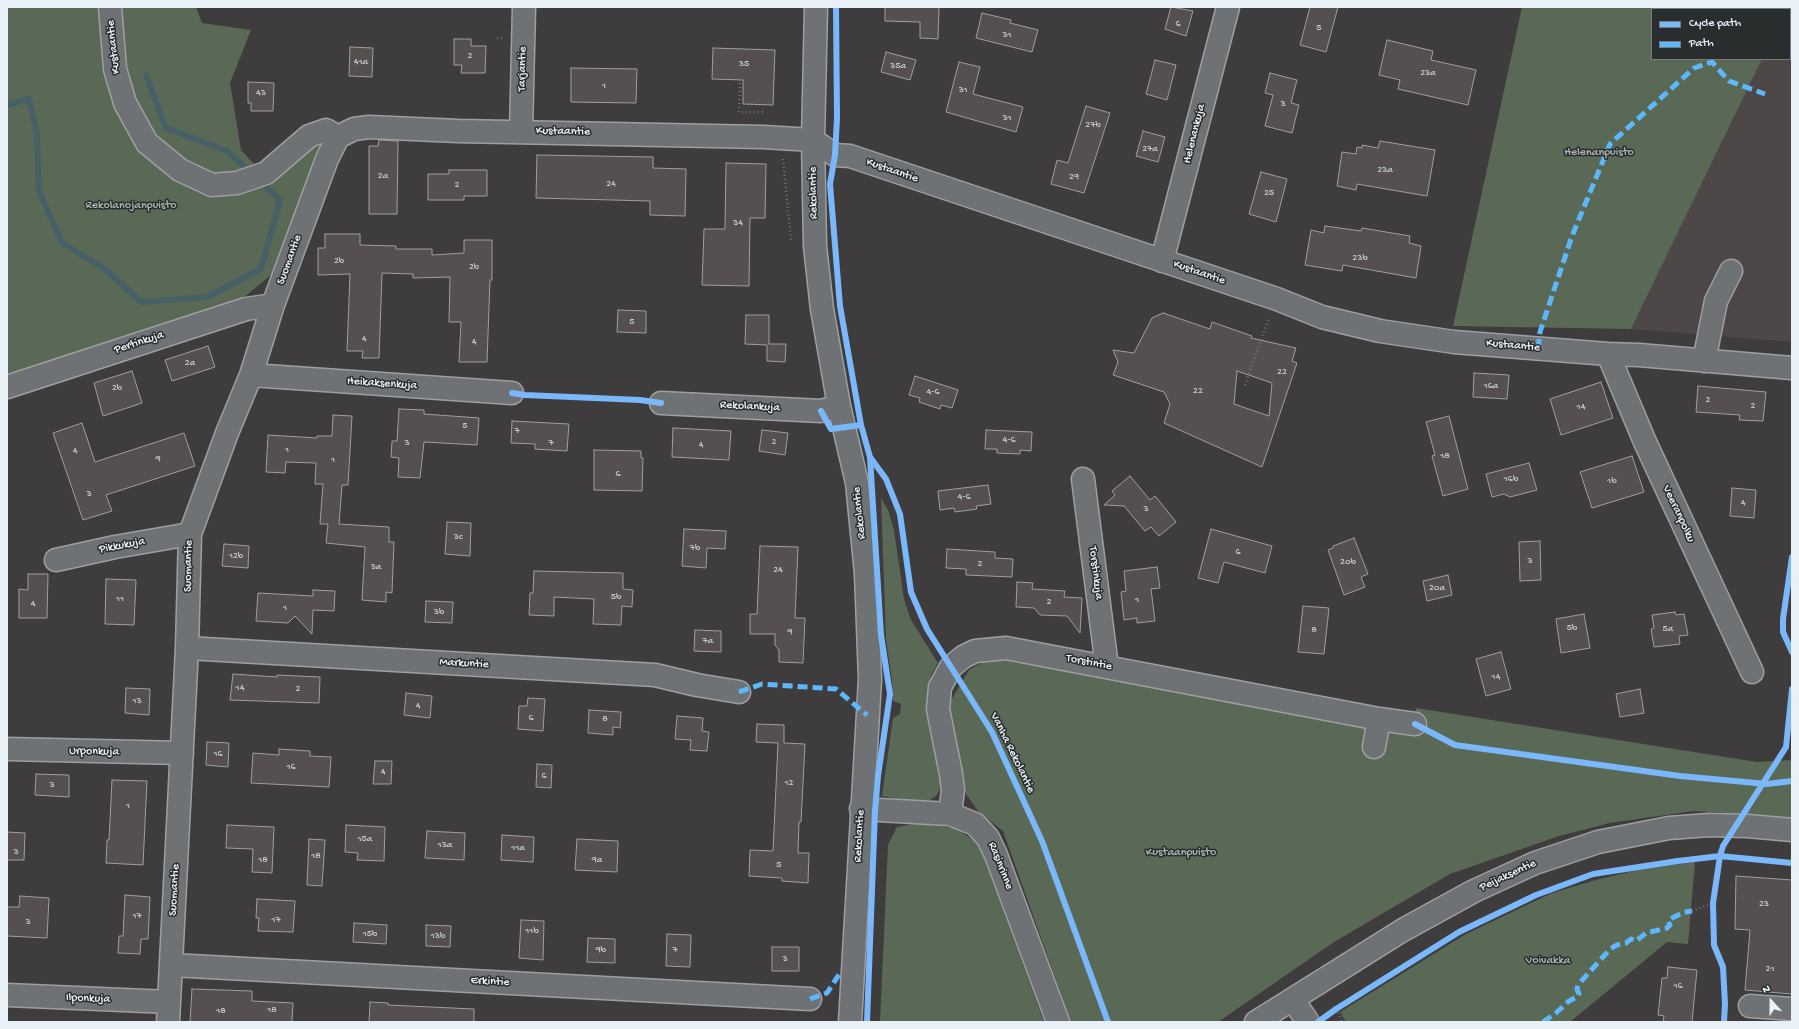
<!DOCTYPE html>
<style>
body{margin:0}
#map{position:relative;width:1799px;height:1029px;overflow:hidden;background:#3e3c3c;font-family:"Gochi Hand",sans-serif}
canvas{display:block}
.frame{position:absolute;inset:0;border:8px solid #e8f1f8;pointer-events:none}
.legend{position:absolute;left:1651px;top:8px;width:140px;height:52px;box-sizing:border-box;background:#2a2d2e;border:1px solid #767b7f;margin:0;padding:5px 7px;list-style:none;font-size:12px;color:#e8f1f8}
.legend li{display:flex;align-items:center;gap:8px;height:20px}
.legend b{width:20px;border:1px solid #767b7f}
.north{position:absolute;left:1751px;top:981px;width:40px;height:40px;-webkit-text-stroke:3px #2a2d2e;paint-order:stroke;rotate:339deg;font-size:11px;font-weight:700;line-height:16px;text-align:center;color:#e8f1f8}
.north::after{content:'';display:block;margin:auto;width:14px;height:18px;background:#e8f1f8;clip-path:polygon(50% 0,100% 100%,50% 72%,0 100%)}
</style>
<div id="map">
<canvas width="1799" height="1029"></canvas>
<div class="frame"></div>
<ul class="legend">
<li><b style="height:5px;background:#7ab7fb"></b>Cycle path</li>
<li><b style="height:5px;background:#5cb8fa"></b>Path</li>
</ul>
<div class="north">N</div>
</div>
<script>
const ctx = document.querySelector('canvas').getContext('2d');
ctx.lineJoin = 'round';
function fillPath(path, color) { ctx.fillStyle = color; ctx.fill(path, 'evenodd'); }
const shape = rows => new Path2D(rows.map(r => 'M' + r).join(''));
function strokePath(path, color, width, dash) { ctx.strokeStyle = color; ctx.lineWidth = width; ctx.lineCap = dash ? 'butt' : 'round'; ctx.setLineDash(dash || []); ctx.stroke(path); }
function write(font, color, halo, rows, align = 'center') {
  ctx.font = font + ' "Gochi Hand",sans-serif'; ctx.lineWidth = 3; ctx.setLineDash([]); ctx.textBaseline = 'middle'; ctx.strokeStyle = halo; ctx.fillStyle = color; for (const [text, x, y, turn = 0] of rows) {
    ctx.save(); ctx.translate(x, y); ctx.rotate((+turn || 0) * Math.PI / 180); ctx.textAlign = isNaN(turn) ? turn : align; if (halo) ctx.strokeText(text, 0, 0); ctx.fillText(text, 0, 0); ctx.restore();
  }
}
fillPath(shape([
 [1787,7,1792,7,1792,342,1631,329,1762,59,1790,59,1790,9,1786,9]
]), '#4e4747');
fillPath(shape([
 [7,7,196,7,202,23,251,30,230,83,241,150,266,177,313,141,320,147,272,274,243,298,7,380],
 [1522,7,1787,7,1786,9,1652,9,1652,59,1762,59,1631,329,1453,326],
 [881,498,888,510,894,530,904,599,911,620,938,663,931,675,927,695,941,776,941,788,936,796,930,800,908,801,882,796,893,718,900,714,901,704,893,701,892,680,886,640],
 [997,659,1413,731,1416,708,1757,762,1792,760,1792,819,1765,815,1693,811,1610,823,1559,836,1450,874,1334,942,1218,1022,1071,1022,1003,831,978,811,966,794,947,707,969,670,986,660],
 [918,823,956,828,979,844,1044,1022,880,1022,888,845,897,827],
 [1695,862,1688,944,1667,942,1570,1022,1346,1022,1340,1012,1466,934,1552,893,1596,880,1638,870]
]), '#596956');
strokePath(shape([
 [146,75,166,128,227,151,252,174],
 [7,105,29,99,37,133,39,191,62,243,105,269,141,302,207,297,261,269,280,200,259,180]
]), '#466066', 6);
const building = shape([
 [885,7,939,7,938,39,920,38,920,22,885,21,885,7],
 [1171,7,1193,11,1186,36,1165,29,1171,7],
 [1310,7,1338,7,1326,52,1300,45,1310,7],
 [982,13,1011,20,1010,23,1038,30,1032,52,976,38,982,13],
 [454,39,471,39,471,46,486,46,485,73,461,73,462,65,454,65,454,39],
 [1387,40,1433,51,1431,60,1476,70,1468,105,1398,89,1400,80,1379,75,1387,40],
 [350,47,373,48,372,77,349,76,350,47],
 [713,48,775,50,773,105,743,104,743,80,712,79,713,48],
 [886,52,916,60,910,80,881,72,886,52],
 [1155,60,1176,65,1167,100,1146,94,1155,60],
 [959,62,980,67,973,94,1023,107,1016,132,946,112,959,62],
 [571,68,637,69,636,103,571,102,571,68],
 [1270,73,1297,80,1291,103,1299,105,1292,133,1265,126,1273,95,1265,93,1270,73],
 [248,82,274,83,273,111,251,111,251,103,248,103,248,82],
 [1086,106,1110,113,1084,193,1051,184,1057,160,1068,163,1086,106],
 [1143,131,1165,137,1158,162,1136,156,1143,131],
 [379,140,398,141,397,214,369,214,369,146,378,146,379,140],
 [1380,141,1435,150,1427,196,1357,184,1356,190,1337,186,1342,152,1356,154,1357,147,1362,148,1362,145,1378,148,1380,141],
 [537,155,653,157,653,168,686,169,685,216,650,215,650,201,536,198,537,155],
 [726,163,766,164,765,218,750,218,749,286,702,285,704,229,725,229,726,163],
 [449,170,487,170,487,196,464,196,464,200,428,200,428,174,449,174,449,170],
 [1261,172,1287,179,1276,222,1249,214,1261,172],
 [1325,226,1361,231,1362,228,1410,236,1409,243,1421,246,1416,278,1343,265,1342,271,1305,265,1311,230,1324,233,1325,226],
 [325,234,360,234,360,245,396,246,396,249,432,249,432,255,464,253,464,240,492,240,492,280,490,280,487,362,459,362,461,322,449,322,450,277,413,278,413,274,382,273,379,358,362,358,363,351,347,351,350,274,318,275,318,248,325,248,325,234],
 [618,310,646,311,646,333,617,332,618,310],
 [1163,313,1210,329,1212,322,1252,336,1251,338,1296,348,1292,361,1297,363,1262,467,1164,423,1170,404,1164,392,1113,375,1118,362,1113,350,1134,353,1152,318,1163,313],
 [1237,371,1272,383,1269,416,1234,404,1237,371],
 [746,315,769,315,769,344,786,344,785,362,767,361,767,345,745,344,746,315],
 [208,346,215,367,172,381,165,360,208,346],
 [132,371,142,403,103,416,94,383,132,371],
 [1474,373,1509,375,1507,399,1473,397,1474,373],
 [915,376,958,390,952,408,941,405,940,409,919,402,920,398,909,395,915,376],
 [1601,382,1613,418,1561,435,1550,399,1601,382],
 [1698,386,1766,392,1763,421,1739,420,1740,415,1696,412,1698,386],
 [399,409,424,410,424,414,479,418,477,445,424,442,420,478,398,477,399,458,391,457,392,441,397,441,399,409],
 [333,415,352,416,348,485,342,485,339,524,389,527,389,542,394,542,392,593,386,592,386,602,362,600,365,547,326,543,328,524,320,524,323,484,315,484,316,463,286,462,285,473,266,472,268,435,317,438,317,436,332,436,333,415],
 [1449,416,1468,489,1443,496,1432,456,1435,455,1426,422,1449,416],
 [512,421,569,424,567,451,535,449,535,444,511,443,512,421],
 [82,423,95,462,184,433,195,466,106,495,112,511,83,520,53,433,82,423],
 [673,428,731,431,729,460,672,457,673,428],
 [762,430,788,433,785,455,759,451,762,430],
 [986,430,1032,432,1031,451,1020,450,1020,454,997,453,997,449,985,449,986,430],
 [594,450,641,451,641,458,643,458,642,491,594,490,594,450],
 [1632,456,1644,492,1592,508,1580,472,1632,456],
 [1529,463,1537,490,1510,497,1504,494,1492,497,1486,474,1529,463],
 [1130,476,1150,500,1155,496,1176,522,1159,536,1151,527,1145,531,1124,506,1104,505,1115,495,1112,491,1130,476],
 [988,485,991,504,976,506,977,509,955,512,954,508,940,510,938,491,988,485],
 [1732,488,1756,490,1754,518,1730,516,1732,488],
 [447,522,471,523,470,556,445,554,447,522],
 [684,529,726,531,725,549,707,548,706,568,682,566,684,529],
 [1211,529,1272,546,1265,573,1224,562,1218,583,1198,578,1211,529],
 [1354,538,1368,574,1361,577,1365,587,1344,595,1328,550,1333,548,1333,546,1354,538],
 [1540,541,1541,580,1520,581,1519,542,1540,541],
 [224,544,249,546,248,568,222,566,224,544],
 [760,546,798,547,795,618,805,618,803,663,779,662,779,650,775,645,775,634,750,634,750,614,757,614,760,546],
 [947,549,995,552,995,558,1013,559,1012,577,966,575,966,569,946,568,947,549],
 [1157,567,1160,588,1151,589,1155,621,1137,623,1137,618,1124,620,1121,592,1126,591,1124,571,1157,567],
 [534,571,623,573,623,589,633,590,632,607,622,606,621,625,593,624,594,599,554,597,554,616,529,615,530,593,533,593,534,571],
 [28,574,48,574,47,618,19,618,19,589,28,590,28,574],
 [1448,575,1452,595,1427,601,1423,581,1448,575],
 [106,579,136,580,134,625,105,624,106,579],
 [1017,582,1033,583,1032,589,1065,591,1064,597,1082,598,1080,633,1067,616,1040,615,1034,608,1016,607,1017,582],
 [313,590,335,591,334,611,313,610,312,634,295,616,288,623,256,621,258,593,313,596,313,590],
 [426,601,453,602,452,623,425,622,426,601],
 [1303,606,1329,608,1324,654,1298,652,1303,606],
 [1675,612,1676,615,1684,614,1688,635,1679,636,1680,644,1654,647,1651,629,1654,628,1652,615,1675,612],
 [1584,614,1590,648,1561,653,1556,619,1584,614],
 [695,630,721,631,721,652,694,651,695,630],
 [1501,652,1511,689,1486,696,1476,659,1501,652],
 [233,674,277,677,277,675,320,677,319,703,230,700,233,674],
 [126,688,150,689,149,715,125,713,126,688],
 [1640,689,1644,713,1620,717,1616,694,1640,689],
 [406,693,432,696,430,718,404,715,406,693],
 [528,698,545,699,543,731,518,729,519,706,527,706,528,698],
 [589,710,621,712,620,728,613,727,613,735,588,733,589,710],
 [677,716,703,718,702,731,709,732,707,751,690,750,691,740,675,739,677,716],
 [757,724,784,725,784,743,805,744,801,822,799,822,798,853,809,853,808,883,782,881,782,878,749,876,750,850,773,851,778,743,756,742,757,724],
 [207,742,229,743,228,767,206,765,207,742],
 [279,749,310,751,310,756,331,757,329,787,251,783,253,753,279,755,279,749],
 [375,761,392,761,391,784,373,784,375,761],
 [537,764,552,765,551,788,536,787,537,764],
 [36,774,69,775,69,797,35,795,36,774],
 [112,780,147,781,143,865,106,863,107,840,109,840,112,780],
 [227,825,274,827,272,873,252,872,253,849,226,848,227,825],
 [346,825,385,827,384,861,357,860,358,853,345,852,346,825],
 [427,831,465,833,464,860,425,858,427,831],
 [7,832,25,833,24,860,7,860,7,832],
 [502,835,534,837,533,862,501,860,502,835],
 [309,839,325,840,322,886,307,885,309,839],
 [577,839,618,841,617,872,575,870,577,839],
 [1736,876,1792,880,1792,994,1745,990,1750,930,1735,929,1736,876],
 [125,895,150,897,148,939,141,939,140,954,118,953,119,936,123,936,125,895],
 [20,896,49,898,47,938,7,936,7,907,19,907,20,896],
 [257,899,295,901,293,932,258,931,259,918,256,918,257,899],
 [521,920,544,921,543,960,519,958,521,920],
 [354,923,387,925,386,944,353,942,354,923],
 [426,925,451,926,450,947,426,946,426,925],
 [667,934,691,935,690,967,666,966,667,934],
 [588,938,615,939,615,963,587,962,588,938],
 [772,947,799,947,799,971,772,971,772,947],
 [1668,967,1697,970,1692,1022,1663,1022,1664,1016,1658,1015,1662,978,1667,978,1668,967],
 [192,989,252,991,252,1001,293,1003,292,1022,190,1022,192,989],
 [370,1002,388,1003,388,1005,474,1009,474,1022,369,1022,370,1002]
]);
fillPath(building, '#55504f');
strokePath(building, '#9e9fa1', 1);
const minor = shape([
 [110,7,115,69,125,103,147,143,180,170,212,185,237,183,266,173,309,136,326,130,338,137],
 [521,132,524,7],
 [338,137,354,129,369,127,458,131,763,137,813,140,835,155,850,156,1277,299,1322,317,1380,331,1454,342,1608,354,1639,355,1792,368],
 [1162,261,1228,7],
 [1608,354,1645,442,1752,672],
 [1704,361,1716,301,1731,271],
 [251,375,512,393],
 [7,387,246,309,273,305],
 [661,403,821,411,839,406],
 [1083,479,1107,667],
 [56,560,115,547,190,534],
 [187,648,655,675,697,685,739,692],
 [1374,747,1379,719],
 [7,749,182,753],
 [861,809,950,814,975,824,988,838,996,855,1058,1022],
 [950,814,953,790,951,774,938,709,939,699,940,687,951,667,963,657,975,651,1006,648,1379,719,1415,724],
 [171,965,810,999],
 [7,995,169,1002],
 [1293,1000,1308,1022],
 [1750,1006,1792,1009],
 [168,1022,187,648,190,534,227,433,251,375,273,305,327,159,338,137]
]);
const major = shape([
 [816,7,813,140,815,246,822,309,839,406,857,483,866,574,870,679,850,1022],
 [1256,1022,1403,930,1474,891,1535,863,1598,842,1669,828,1709,825,1748,826,1792,830]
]);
strokePath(minor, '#9e9fa1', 25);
strokePath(major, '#9e9fa1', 25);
strokePath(shape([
 [497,38,503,38],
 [740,83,739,112,764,112],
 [783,159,791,240],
 [1245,385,1269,318],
 [1692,911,1713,903],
 [1336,1009,1342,1022]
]), '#707272', 2.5, [1, 3]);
strokePath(minor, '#6f7275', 22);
strokePath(major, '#6f7275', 22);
strokePath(shape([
 [1538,349,1540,332,1572,236,1610,144,1694,68,1712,62,1729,81,1765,94],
 [739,692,762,684,836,689,867,715],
 [810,999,827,993,840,973],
 [1543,1022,1556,1013,1569,1001,1577,997,1579,994,1577,989,1578,985,1610,949,1617,945,1626,943,1631,939,1636,941,1646,933,1667,928,1670,925,1668,922,1670,919,1684,912,1692,911]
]), '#5cb8fa', 5, [10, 5]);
strokePath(shape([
 [836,7,837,118,835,155,830,184,840,306,861,425,870,457,881,635,890,694,878,776,875,811,867,1022],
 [512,393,525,395,640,400,661,403],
 [821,411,831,429,861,425],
 [870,457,886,479,900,514,911,592,927,629,992,732,1042,841,1108,1022],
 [1792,557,1783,619,1783,632,1792,652],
 [1415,724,1455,745,1680,776,1767,784,1792,781],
 [1318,1022,1336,1009,1459,932,1536,895,1593,874,1678,861,1720,856,1792,863],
 [1724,1022,1725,1004,1723,967,1714,945,1713,903,1720,856,1723,846,1786,747,1792,689]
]), '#7ab7fb', 6);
write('10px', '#c3c9ce', null, [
 ["6",1178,24],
 ["5",1319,28],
 ["31",1007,35],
 ["2",470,56],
 ["41a",361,62],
 ["35",744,64],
 ["35a",898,66],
 ["23a",1428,73],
 ["1",604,86],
 ["31",963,90],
 ["43",261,93],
 ["3",1283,104],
 ["31",1007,118],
 ["27b",1093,125],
 ["27a",1150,149],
 ["23a",1385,170],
 ["2a",383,176],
 ["29",1074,177],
 ["24",611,184],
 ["2",457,185],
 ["25",1269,193],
 ["34",738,223],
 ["23b",1360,258],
 ["2b",339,261],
 ["2b",474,267],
 ["5",632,322],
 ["4",364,339],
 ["4",474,342],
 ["2a",190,363],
 ["22",1282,372],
 ["16a",1491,386],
 ["2b",117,388],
 ["22",1198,391],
 ["4-6",933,392],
 ["2",1708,400],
 ["2",1753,406],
 ["14",1581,407],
 ["5",465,426],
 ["7",517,431],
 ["4-6",1009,440],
 ["2",774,442],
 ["3",407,443],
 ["7",551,443],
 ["4",701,445],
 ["1",287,450],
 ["4",75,451],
 ["18",1445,456],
 ["9",158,459],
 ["1",333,460],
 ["6",618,474],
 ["16b",1511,479],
 ["1b",1612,481],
 ["3",89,494],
 ["4-6",964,497],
 ["4",1743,503],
 ["3",1146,509],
 ["3c",458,537],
 ["7b",695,548],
 ["6",1238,552],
 ["12b",236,556],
 ["3",1530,561],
 ["20b",1348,562],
 ["2",980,564],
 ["3a",376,567],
 ["24",778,570],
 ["20a",1437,588],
 ["5b",616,597],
 ["11",120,599],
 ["1",1137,600],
 ["2",1049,602],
 ["4",33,604],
 ["1",285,608],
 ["3b",439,612],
 ["5b",1572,628],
 ["5a",1668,629],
 ["8",1314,630],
 ["9",790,632],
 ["7a",708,641],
 ["14",1496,677],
 ["14",240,688],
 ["2",298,689],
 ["13",137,701],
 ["4",418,706],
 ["6",531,718],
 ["8",605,719],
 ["16",218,754],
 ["16",291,767],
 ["4",383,772],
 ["6",544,776],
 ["12",789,783],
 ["3",52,785],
 ["1",128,806],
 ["15a",365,839],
 ["13a",445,845],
 ["11a",518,848],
 ["3",16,852],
 ["18",316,856],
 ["18",263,860],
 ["9a",597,860],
 ["5",779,865],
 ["23",1764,904],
 ["17",137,916],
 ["17",276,920],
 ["3",28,922],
 ["11b",532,931],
 ["15b",370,934],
 ["13b",438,936],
 ["9b",601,950],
 ["7",675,950],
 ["3",785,959],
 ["21",1770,969],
 ["16",1678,986],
 ["18",272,1010],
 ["18",221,1011]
]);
write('12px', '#e8f1f8', '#2a2d2e', [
 ["Kustaantie",114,47,-96],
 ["Tarjantie",523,69,-89],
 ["Kustaantie",563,132,1],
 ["Helenankuja",1195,134,-76],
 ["Kustaantie",892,171,19],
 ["Rekolantie",814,193,-91],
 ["Suomantie",290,260,-70],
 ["Kustaantie",1199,273,19],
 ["Pertinkuja",139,343,-18],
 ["Kustaantie",1513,346,5],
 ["Heikaksenkuja",382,384,4],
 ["Rekolankuja",750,407,3],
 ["Rekolantie",860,513,-96],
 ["Veeranpolku",1678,514,65],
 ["Pikkukuja",122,546,-11],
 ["Suomantie",189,566,-89],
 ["Torstinkuja",1095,573,83],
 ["Torstintie",1089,663,11],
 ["Markuntie",464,664,3],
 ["Urponkuja",94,752,1],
 ["Vanha Rekolantie",1012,753,64],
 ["Rekolantie",860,836,-87],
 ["Rasinrinne",1000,866,68],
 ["Peijaksentie",1508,876,-25],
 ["Suomantie",175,890,-87],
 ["Erkintie",490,982,3],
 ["Ilponkuja",88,999,2]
]);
write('12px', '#a9b7b1', '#2a2d2e', [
 ["Helenanpuisto",1599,153],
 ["Rekolanojanpuisto",131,206],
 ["Kustaanpuisto",1181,853],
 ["Voivakka",1548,961]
]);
</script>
